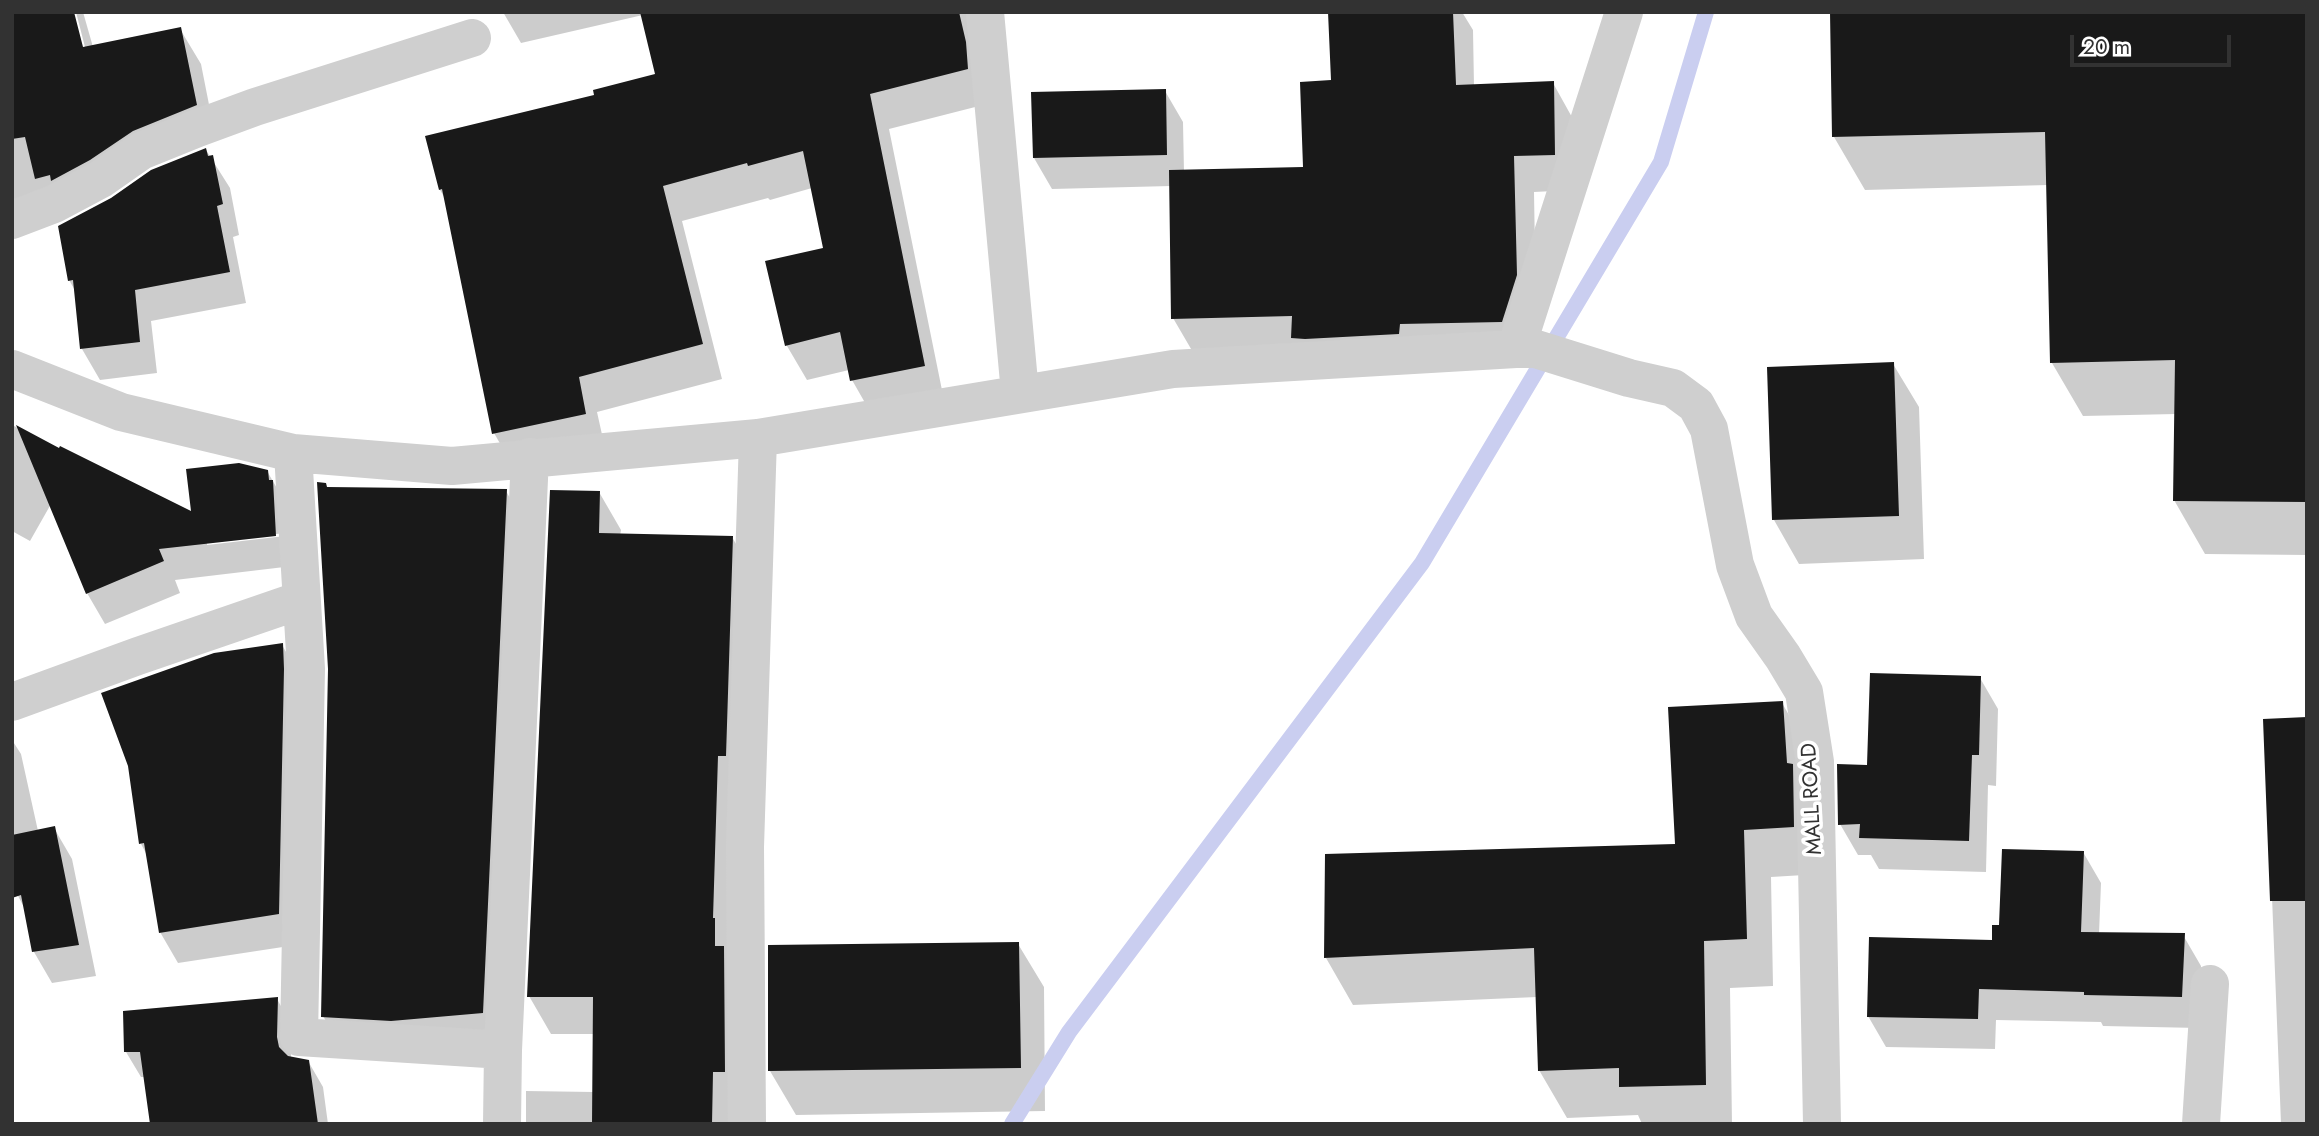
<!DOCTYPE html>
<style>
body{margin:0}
#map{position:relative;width:2319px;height:1136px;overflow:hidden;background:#fff;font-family:Jost,sans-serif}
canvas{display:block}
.frame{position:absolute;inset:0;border:14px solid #323232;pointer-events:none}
.scale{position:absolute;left:2070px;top:35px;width:161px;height:32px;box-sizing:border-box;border:4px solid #323232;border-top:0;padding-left:9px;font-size:21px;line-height:24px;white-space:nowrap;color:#323232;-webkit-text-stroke:5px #fff;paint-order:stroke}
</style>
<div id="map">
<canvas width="2319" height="1136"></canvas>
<div class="frame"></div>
<div class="scale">20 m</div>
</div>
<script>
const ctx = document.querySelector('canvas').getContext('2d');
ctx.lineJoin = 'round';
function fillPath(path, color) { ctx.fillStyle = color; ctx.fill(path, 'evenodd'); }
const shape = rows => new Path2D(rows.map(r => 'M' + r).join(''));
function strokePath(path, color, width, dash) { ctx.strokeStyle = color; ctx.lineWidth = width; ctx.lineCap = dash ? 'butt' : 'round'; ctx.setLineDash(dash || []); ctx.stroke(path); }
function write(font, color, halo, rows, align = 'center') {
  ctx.font = font + ' Jost,sans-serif'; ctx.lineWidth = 7; ctx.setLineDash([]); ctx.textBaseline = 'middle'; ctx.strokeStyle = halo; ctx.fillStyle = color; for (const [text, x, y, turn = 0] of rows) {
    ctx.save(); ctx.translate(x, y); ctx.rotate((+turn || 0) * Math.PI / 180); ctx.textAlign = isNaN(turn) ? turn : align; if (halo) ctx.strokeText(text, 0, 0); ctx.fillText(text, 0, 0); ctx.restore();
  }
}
fillPath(shape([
 [12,12,84,56,87,55,76,12,83,12,93,47,180,29,201,64,216,140,12,224],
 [503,12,970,12,987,104,889,129,944,400,872,415,852,380,849,370,807,380,787,346,767,263,825,249,812,188,770,200,768,198,682,221,722,379,597,412,605,448,514,468,494,433,446,200,440,190,427,137,596,97,658,76,643,15,521,43],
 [1331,12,1462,12,1473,30,1474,86,1553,83,1573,119,1575,190,1534,192,1536,312,1522,357,1194,354,1173,318,1171,186,1052,189,1034,158,1165,91,1183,122,1184,172,1305,169,1333,82],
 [2307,12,2307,555,2205,554,2174,500,2176,414,2083,416,2052,363,2048,185,1865,190,1834,137],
 [206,150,230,188,239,235,233,237,246,303,151,321,157,373,100,380,82,349,76,292,69,280],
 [1893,364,1919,407,1924,559,1799,564,1774,520],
 [12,425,193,514,267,471,285,502,293,566,175,580,180,593,105,624,87,593,51,504,30,541,12,531],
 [285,533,285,536,207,545,207,542],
 [328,489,506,491,525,525,501,1047,343,1050,323,1016,330,669],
 [599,492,621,530,620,536,732,537,754,575,734,1124,526,1124,526,1091,594,1092,595,1034,551,1034,529,996],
 [282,645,300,676,296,945,178,963,160,932,148,857,141,844],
 [1980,678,1998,709,1996,786,1988,785,1986,872,1879,869,1871,855,1858,855,1840,824,1869,767],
 [1782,703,1810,751,1821,874,1771,877,1773,986,1730,988,1732,1124,1642,1124,1638,1115,1567,1118,1539,1070,1537,997,1353,1005,1326,958,1676,845],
 [2307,719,2307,1124,2281,1124,2265,720],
 [12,740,21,754,38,831,54,828,72,859,96,976,52,983,34,952,25,909,18,896,12,867],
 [2083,852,2101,883,2099,934,2183,935,2201,966,2199,1028,2103,1026,2101,1022,1996,1020,1995,1049,1886,1047,1868,1016,1994,942,2001,927],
 [1018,944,1044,987,1045,1111,796,1115,770,1071],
 [277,999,291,1024,291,1058,308,1061,323,1087,328,1124,152,1124,145,1077,141,1077,126,1052]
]), '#0003');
strokePath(shape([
 [1012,1124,1069,1032,1422,563,1661,162,1706,12]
]), '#cacef0', 16);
fillPath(shape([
 [12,12,74,12,83,47,181,27,197,105,133,131,90,160,51,181,50,175,35,179,25,137,12,139],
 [640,12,959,12,966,42,968,69,870,94,925,366,850,381,840,332,785,346,765,261,823,248,803,151,748,166,747,163,663,186,703,344,579,377,586,414,492,434,442,189,439,190,425,136,594,95,593,90,655,74],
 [1328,12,1453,12,1456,85,1554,81,1555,155,1514,156,1517,275,1502,322,1400,324,1399,334,1305,339,1291,338,1292,316,1171,319,1169,170,1303,167,1300,82,1331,80],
 [1830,12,2307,12,2307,502,2173,501,2175,360,2050,363,2045,132,1832,137],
 [1166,89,1167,155,1033,158,1031,92],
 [206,148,208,156,213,155,223,204,217,206,230,272,135,290,140,342,80,349,73,280,68,281,58,226,111,198,151,170],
 [1894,362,1899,516,1772,520,1767,367],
 [16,425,59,448,60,446,191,511,186,469,239,463,268,470,269,480,273,480,276,536,159,549,164,561,86,594],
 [317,482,326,483,327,487,507,489,483,1013,391,1021,321,1017,328,669],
 [550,490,600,491,599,533,733,536,726,756,718,756,713,918,715,918,715,946,724,946,725,1072,713,1072,712,1124,592,1124,593,997,527,997],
 [283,643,284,669,279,914,159,933,144,843,139,844,128,766,101,693,214,653],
 [1870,673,1981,676,1979,755,1972,755,1969,841,1859,838,1860,824,1838,825,1837,764,1867,765],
 [1783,701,1787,763,1793,764,1794,827,1744,830,1747,939,1704,941,1706,1085,1619,1087,1619,1068,1538,1071,1534,948,1324,958,1325,854,1675,844,1668,707],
 [2307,717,2307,901,2270,901,2263,719],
 [55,826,79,945,32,952,21,895,12,898,12,835],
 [2002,849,2084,851,2081,932,2185,933,2182,997,2084,995,2084,992,1979,989,1978,1019,1867,1017,1869,937,1992,940,1992,925,1999,925],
 [1019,942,1021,1068,768,1071,768,945],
 [278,997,277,1037,279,1047,288,1056,309,1060,318,1124,150,1124,140,1052,124,1052,123,1011]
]), '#191919');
strokePath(shape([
 [985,12,1020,393],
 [1624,12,1516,349,1536,349,1629,378,1673,388,1696,405,1709,429,1735,565,1754,616,1783,657,1804,692,1815,762,1822,1124],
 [12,220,54,204,101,179,141,151,198,128,255,107,472,38],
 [12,369,121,412,293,453,452,466,758,438,1173,369,1516,349],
 [293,453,306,669,299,1037,503,1050,502,1124],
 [12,702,138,656,301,600],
 [503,1050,530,457],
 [747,1124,745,847,758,438],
 [2201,1124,2210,984]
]), '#cfcfcf', 38);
write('21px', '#323232', '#fff', [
 ["MALL ROAD",1813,799,-93]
]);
</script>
